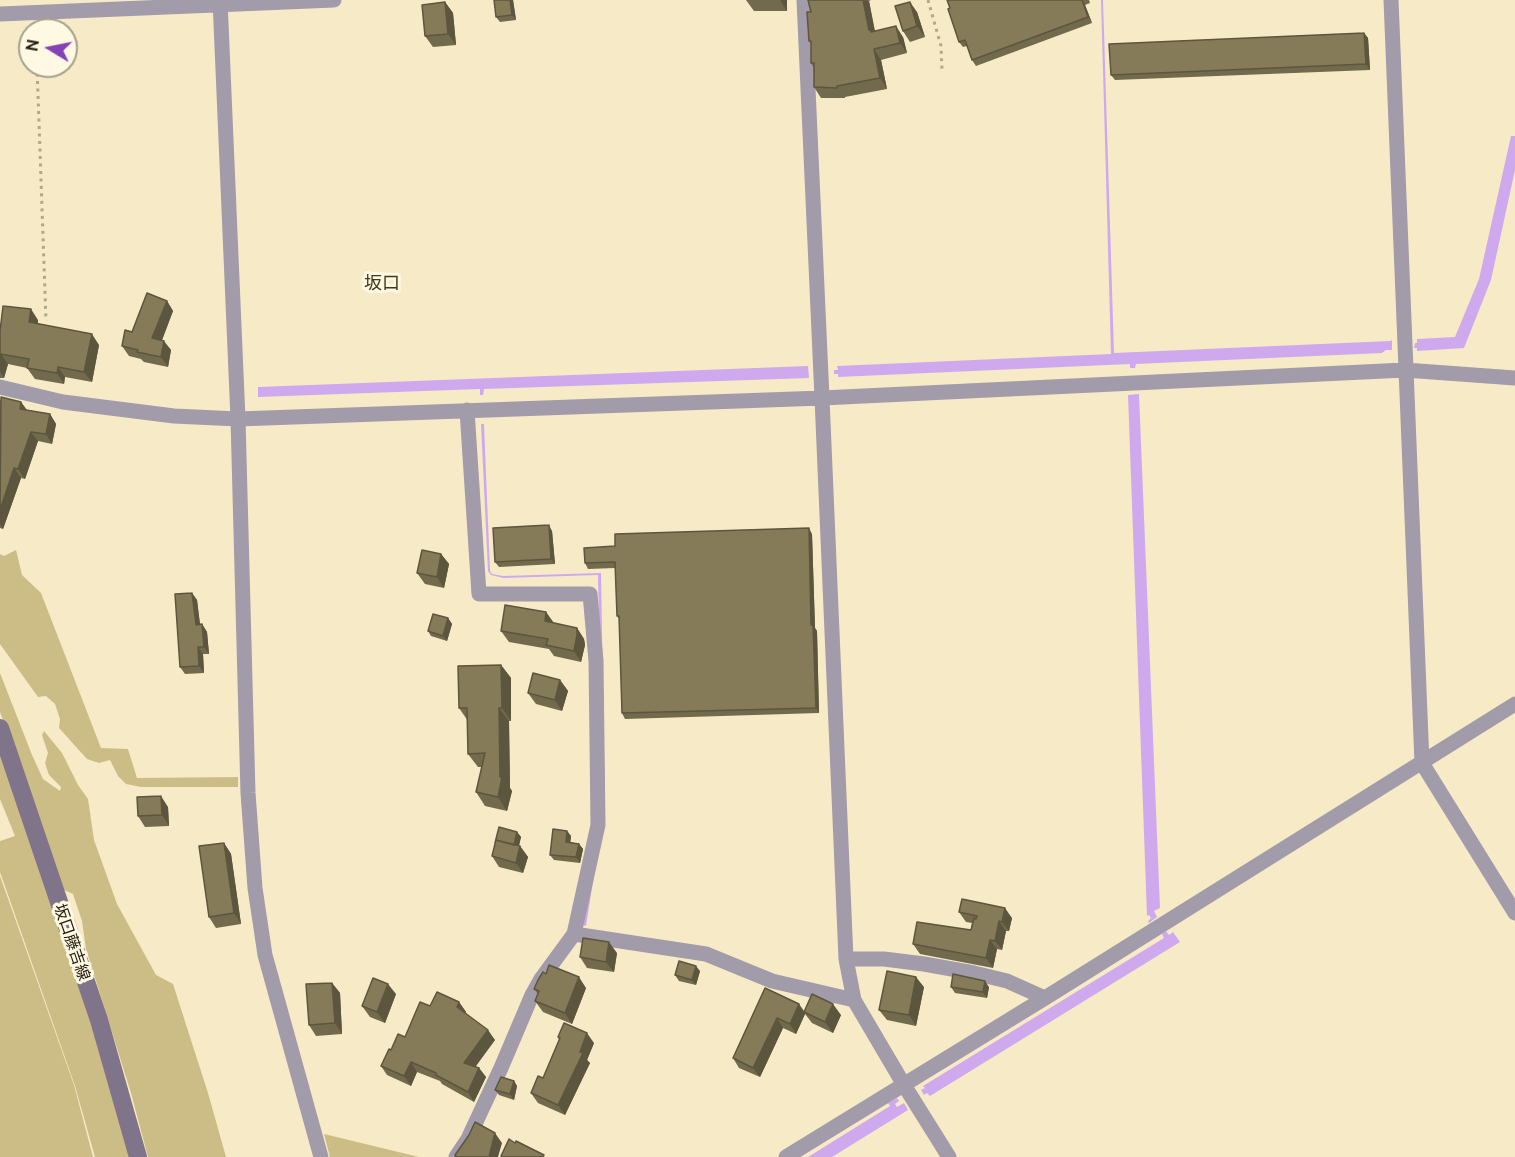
<!DOCTYPE html>
<meta charset="utf-8">
<style>
body{margin:0}
#map{position:relative;width:1515px;height:1157px;overflow:hidden;background:#f6ebc6;font-family:Ubuntu,sans-serif}
canvas{display:block}
.north{position:absolute;left:18px;top:18px;width:60px;height:60px;box-sizing:border-box;background:#fff8e2;border:2px solid #a6a08d;border-radius:50%;rotate:280deg;font-size:16px;font-weight:700;line-height:24px;text-align:center;color:#201c0e}
.north::after{content:'';display:block;margin:auto;width:21px;height:27px;background:#8641b4;clip-path:polygon(50% 0,100% 100%,50% 72%,0 100%)}
</style>
<div id="map">
<canvas width="1515" height="1157"></canvas>
<div class="north">N</div>
</div>
<script>
const ctx = document.querySelector('canvas').getContext('2d');
ctx.lineJoin = 'round';
function fillPath(path, color) { ctx.fillStyle = color; ctx.fill(path, 'evenodd'); }
const shape = rows => new Path2D(rows.map(r => 'M' + r).join(''));
function strokePath(path, color, width, dash) { ctx.strokeStyle = color; ctx.lineWidth = width; ctx.lineCap = dash ? 'butt' : 'round'; ctx.setLineDash(dash || []); ctx.stroke(path); }
function write(font, color, halo, rows, align = 'center') {
  ctx.font = font + ' Ubuntu,"Noto Sans JP",sans-serif'; ctx.lineWidth = 6; ctx.setLineDash([]); ctx.textBaseline = 'middle'; ctx.strokeStyle = halo; ctx.fillStyle = color; for (const [text, x, y, turn = 0] of rows) {
    ctx.save(); ctx.translate(x, y); ctx.rotate((+turn || 0) * Math.PI / 180); ctx.textAlign = isNaN(turn) ? turn : align; if (halo) ctx.strokeText(text, 0, 0); ctx.fillText(text, 0, 0); ctx.restore();
  }
}
fillPath(shape([
 [16,550,22,575,41,593,101,748,128,749,137,778,238,777,238,787,141,787,126,784,118,776,110,760,99,763,87,759,59,728,60,719,55,704,46,696,38,697,0,644,0,554,4,556],
 [0,673,32,755,43,779,60,791,61,787,49,775,45,763,48,753,42,735,44,731,62,753,78,785,88,799,94,840,117,904,156,975,173,984,208,1093,226,1157,148,1157,131,1093,86,949,82,921,73,894,64,890,40,819,0,712],
 [0,756,85,998,131,1157,95,1157,75,1086,0,872,0,841,15,836,0,799],
 [0,876,74,1085,93,1157,0,1157],
 [324,1134,419,1157,330,1157]
]), '#ccbd87');
fillPath(shape([
 [1101,0,1103,0,1114,353,1390,341,1392,340,1392,350,1386,350,1382,353,1136,364,1135,368,1130,368,1130,364,838,377,838,374,834,374,834,370,838,370,837,366,1111,354],
 [1511,136,1515,136,1515,170,1491,280,1464,348,1417,351,1417,348,1414,348,1415,343,1417,343,1417,339,1455,337,1479,279],
 [808,366,809,378,484,389,483,395,480,395,480,389,258,397,258,387],
 [1139,394,1160,908,1154,911,1157,917,1149,923,1148,921,1151,918,1149,915,1147,916,1128,395],
 [481,424,484,424,490,571,492,574,503,576,601,573,605,806,586,926,583,925,603,806,598,575,503,578,491,575,488,571],
 [1166,931,1169,935,1173,932,1180,942,930,1096,927,1093,924,1095,921,1090,925,1088,923,1086,1164,938,1162,934],
 [897,1098,899,1101,895,1104,897,1107,904,1103,908,1110,832,1157,808,1157,890,1106,888,1103]
]), '#cfa9ee');
strokePath(shape([
 [928,0,941,46,942,70],
 [37,66,46,321]
]), '#b1a88a', 3, [3, 4.5]);
strokePath(shape([
 [220,0,238,419,248,793,255,888,265,955,321,1157],
 [804,0,822,398,846,959,854,1000,904,1085,949,1157],
 [1391,0,1422,763,1515,913],
 [0,14,334,0],
 [0,387,63,402,174,416,238,419,822,398,1405,370,1515,378],
 [574,934,706,954,772,981,854,1000],
 [846,959,884,959,924,964,974,973,1007,981,1045,998],
 [456,1157,468,1139,501,1068,532,995,541,979,574,934,598,825,596,661,590,594,479,594,467,410],
 [786,1157,1045,998,1515,704]
]), '#a29ba9', 15);
strokePath(shape([
 [0,728,99,1020,138,1157]
]), '#7f7489', 18);
fillPath(shape([
 [513,0,516,20,500,22,496,17],
 [746,0,787,0,787,11,754,11],
 [808,0,871,0,869,1,875,31,903,37,907,53,881,60,887,89,845,97,845,98,821,98,814,87,814,68,811,63,811,44,809,41,811,12],
 [947,0,1089,0,1090,3,1085,5,1092,23,976,66,972,60,967,46,963,47,959,42],
 [445,2,453,13,456,45,433,47,425,36],
 [917,12,925,37,910,42,903,31],
 [1364,33,1368,38,1370,70,1115,80,1111,75],
 [167,301,173,311,162,340,171,350,168,367,144,362,141,359,129,356,122,346,132,332],
 [38,320,38,324,99,345,92,382,65,377,64,384,35,379,27,368,8,364,4,378,0,378,0,331],
 [0,400,21,402,27,410,50,414,56,424,52,444,38,441,25,479,21,478,3,529,0,528],
 [552,531,555,564,499,567,495,562],
 [812,534,815,628,817,631,819,713,625,719,622,713,619,619,617,616,615,568,588,569,585,563,615,546],
 [441,554,449,564,444,588,425,584,417,573],
 [192,593,197,600,200,625,202,624,207,632,209,654,203,654,204,673,185,674,180,667],
 [546,612,553,623,577,628,584,639,585,645,581,662,554,656,549,649,509,642,501,631],
 [448,618,452,624,447,641,431,636,428,631],
 [501,665,511,678,511,721,509,721,510,788,512,791,507,811,485,806,476,792,482,767,478,767,468,754,468,721,459,708],
 [560,680,568,691,562,711,536,704,528,693],
 [168,807,169,826,145,827,138,816],
 [567,831,571,836,570,842,579,844,583,849,580,863,554,860,550,855],
 [517,832,521,837,519,846,520,846,528,857,523,873,499,867,492,856],
 [224,843,231,854,241,924,216,928,209,917],
 [959,912,1012,918,1009,931,1006,931,1002,950,997,949,993,968,920,954,913,944,971,930,972,923,966,922],
 [617,953,614,972,587,968,580,957],
 [700,971,696,985,679,981,675,975],
 [332,983,340,993,342,1034,316,1036,309,1025],
 [924,987,916,1026,887,1020,879,1010],
 [951,987,989,987,987,998,955,993],
 [586,988,572,1024,543,1012,535,1001,538,994,534,989],
 [765,988,799,1004,804,1011,841,1015,833,1033,812,1023,805,1014,796,1034,783,1028,760,1077,739,1068,733,1058],
 [396,994,385,1023,370,1017,362,1006],
 [459,1002,466,1012,465,1013,495,1040,475,1066,479,1068,486,1077,474,1102,442,1084,440,1081,417,1072,411,1086,387,1075,381,1066,391,1050,405,1037,430,1006],
 [558,1037,594,1043,587,1060,590,1063,565,1115,538,1103,531,1093,543,1078,559,1040],
 [514,1081,517,1086,514,1100,499,1095,495,1090]
]), '#726a4d');
fillPath(shape([
 [510,0,513,0,516,20,512,15],
 [780,0,787,0,787,11],
 [863,0,869,1,876,38,869,30],
 [1082,0,1085,5,1092,23,1088,17],
 [445,2,453,13,456,45,448,34],
 [910,2,917,12,925,37,917,26],
 [896,26,903,37,907,53,900,43],
 [1364,33,1368,38,1370,70,1366,64],
 [874,49,881,60,887,89,880,78],
 [167,301,173,311,159,348,152,338],
 [31,309,38,320,37,333,29,322],
 [92,334,99,345,92,382,84,372],
 [164,341,171,350,168,367,161,357],
 [0,353,8,364,4,378,0,372],
 [58,367,65,377,64,384,57,373],
 [21,402,28,412,20,409],
 [50,414,56,424,52,444,46,434],
 [31,432,38,441,25,479,18,469],
 [14,468,21,478,3,529,0,524,0,510],
 [549,525,552,531,555,564,551,559],
 [809,528,812,534,815,628,817,631,819,713,816,708,811,625],
 [441,554,449,564,444,588,437,577],
 [192,593,197,600,201,632,196,625],
 [546,612,554,623,545,621],
 [448,618,452,624,447,641,443,636],
 [202,624,207,632,209,654,204,647],
 [577,628,584,639,585,645,581,662,574,651],
 [198,647,203,654,204,673,199,666],
 [501,665,511,678,511,721,502,708],
 [560,680,568,691,562,711,555,700],
 [499,708,509,721,510,788,512,791,507,811,498,797,500,777],
 [161,796,168,807,169,826,162,815],
 [567,831,571,836,570,847,566,842],
 [517,832,521,837,517,853,513,848],
 [224,843,231,854,241,924,234,913],
 [579,844,583,849,580,863,576,857],
 [520,846,528,857,523,873,516,863],
 [1005,908,1012,918,1009,931,1002,922],
 [999,921,1006,931,1002,950,995,941],
 [990,940,997,949,993,968,986,958],
 [609,942,617,953,614,972,606,962],
 [696,966,700,971,696,985,692,980],
 [579,977,586,988,572,1024,565,1013],
 [916,977,924,987,916,1026,909,1015],
 [985,981,989,987,987,998,983,992],
 [332,983,340,993,342,1034,335,1023],
 [388,984,396,994,385,1023,377,1012],
 [459,1002,466,1012,464,1016,457,1007],
 [799,1004,805,1014,796,1034,790,1024],
 [833,1004,841,1015,833,1033,825,1022],
 [777,1018,783,1028,760,1077,753,1068],
 [488,1030,495,1040,471,1073,464,1063],
 [587,1033,594,1043,587,1060,590,1063,565,1115,558,1105],
 [411,1062,417,1072,411,1086,404,1076],
 [479,1068,486,1077,474,1102,468,1092],
 [514,1081,517,1086,514,1100,510,1094],
 [495,1133,502,1143,498,1157,489,1157]
]), '#5d563e');
const building = shape([
 [494,0,510,0,512,15,496,17,494,0],
 [808,0,863,0,869,30,871,30,871,32,896,26,900,43,874,49,880,78,837,86,837,88,814,87,814,63,811,63,811,41,809,41,807,12,811,12,808,0],
 [947,0,1082,0,1088,17,972,60,965,40,959,42,948,9,950,8,947,0],
 [445,2,448,34,425,36,422,5,445,2],
 [910,2,917,26,903,31,895,6,910,2],
 [1364,33,1366,64,1111,75,1109,44,1364,33],
 [147,293,167,301,152,338,164,341,161,357,137,352,138,350,122,346,125,330,132,332,147,293],
 [3,306,31,309,29,322,92,334,84,372,58,367,57,373,27,368,29,359,0,354,0,331,3,306],
 [1,397,21,402,20,409,50,414,46,434,31,432,18,469,14,468,0,510,1,397],
 [549,525,551,559,495,562,493,528,549,525],
 [809,528,811,625,813,625,816,708,622,713,619,616,617,616,615,562,585,563,584,548,615,546,615,534,809,528],
 [422,550,441,554,437,577,417,573,422,550],
 [192,593,196,625,202,624,204,647,198,647,199,666,180,667,175,594,192,593],
 [505,605,546,612,545,621,577,628,577,635,574,651,546,645,548,639,501,631,505,605],
 [433,614,448,618,443,636,428,631,433,614],
 [501,665,502,708,499,708,500,777,502,777,498,797,476,792,485,753,468,754,467,708,459,708,458,666,501,665],
 [533,673,560,680,555,700,528,693,533,673],
 [161,796,162,815,138,816,137,797,161,796],
 [499,827,517,832,514,845,496,840,495,843,499,827],
 [553,829,567,831,566,842,579,844,576,857,550,855,553,829],
 [496,840,520,846,516,863,492,856,496,840],
 [224,843,234,913,209,917,199,846,224,843],
 [962,899,1005,908,1002,922,999,921,995,941,990,940,986,958,913,944,917,922,971,930,974,918,976,919,977,916,959,912,962,899],
 [583,938,609,942,606,962,580,957,583,938],
 [679,961,696,966,692,980,675,975,679,961],
 [549,965,579,977,565,1013,535,1001,539,991,534,989,538,980,543,972,546,974,549,965],
 [887,971,916,977,909,1015,879,1010,887,971],
 [953,974,985,981,983,992,951,987,953,974],
 [373,978,388,984,377,1012,362,1006,373,978],
 [332,983,335,1023,309,1025,306,984,332,983],
 [765,988,799,1004,790,1024,777,1018,753,1068,733,1058,765,988],
 [437,992,459,1002,457,1007,488,1030,464,1063,479,1068,468,1092,436,1075,436,1073,411,1062,404,1076,381,1066,389,1049,391,1050,398,1034,405,1037,420,1002,430,1006,437,992],
 [812,994,833,1004,825,1022,804,1012,812,994],
 [564,1023,587,1033,580,1052,583,1053,558,1105,531,1093,538,1076,543,1078,560,1038,558,1037,564,1023],
 [501,1077,514,1081,510,1094,495,1090,501,1077],
 [475,1122,495,1133,489,1157,455,1157,456,1156,455,1155,469,1135,475,1122],
 [509,1139,515,1143,516,1141,544,1155,543,1157,503,1157,501,1156,509,1139]
]);
fillPath(building, '#857b59');
strokePath(building, '#5d563e', 1.5);
write('16px', '#201c0e', '#fff8e2', [
 ["坂口藤吉線",72,942,71]
]);
write('18px', '#42391a', '#fff8e2', [
 ["坂口",382,283]
]);
</script>
